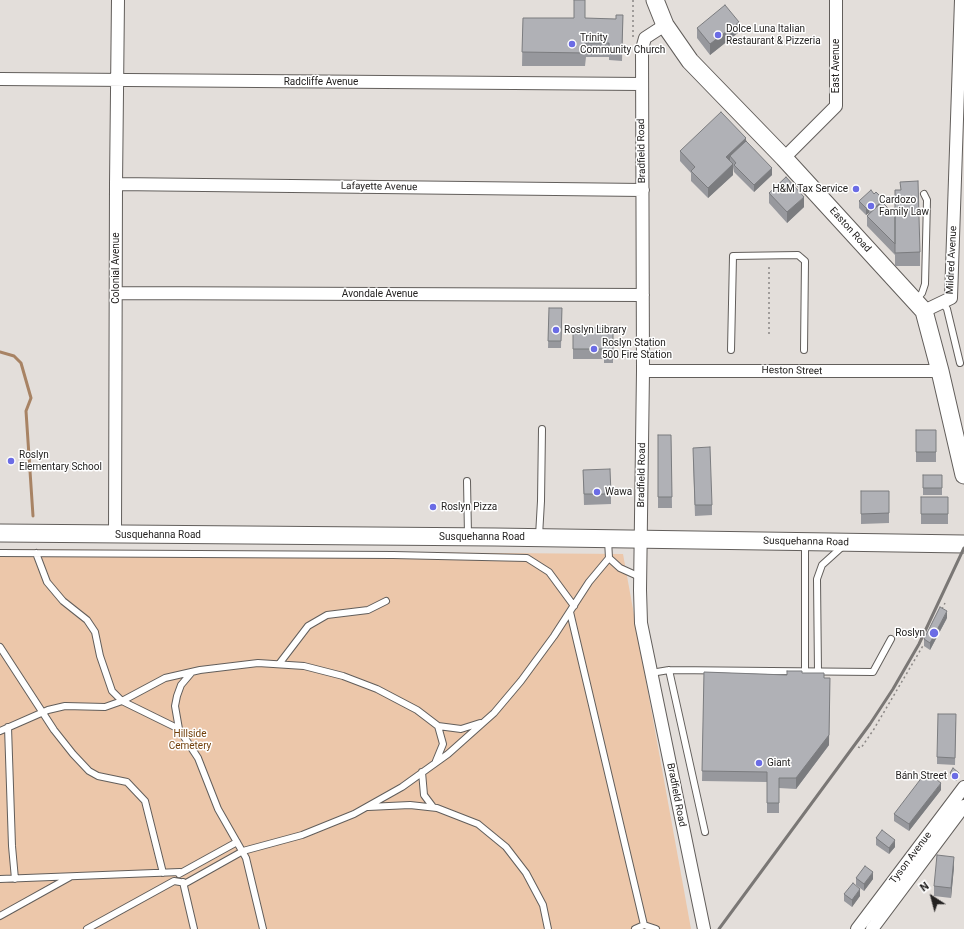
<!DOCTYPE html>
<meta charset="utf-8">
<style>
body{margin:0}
#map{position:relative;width:964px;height:929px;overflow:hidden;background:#e3deda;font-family:Roboto,sans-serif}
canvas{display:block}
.north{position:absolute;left:912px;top:877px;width:40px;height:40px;-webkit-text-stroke:3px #fff;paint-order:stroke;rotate:324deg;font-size:11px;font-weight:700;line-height:16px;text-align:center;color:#242221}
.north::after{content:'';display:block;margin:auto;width:14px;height:18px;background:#242221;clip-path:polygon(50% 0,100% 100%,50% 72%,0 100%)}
</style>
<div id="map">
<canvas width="964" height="929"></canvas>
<div class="north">N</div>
</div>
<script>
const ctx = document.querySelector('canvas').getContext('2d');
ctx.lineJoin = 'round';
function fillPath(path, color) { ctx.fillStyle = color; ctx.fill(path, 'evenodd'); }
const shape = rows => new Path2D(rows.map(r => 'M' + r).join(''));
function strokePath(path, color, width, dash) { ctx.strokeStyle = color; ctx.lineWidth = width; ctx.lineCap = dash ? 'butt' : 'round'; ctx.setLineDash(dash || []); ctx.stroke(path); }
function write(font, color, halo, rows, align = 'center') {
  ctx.font = font + ' Roboto,sans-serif'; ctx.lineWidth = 3; ctx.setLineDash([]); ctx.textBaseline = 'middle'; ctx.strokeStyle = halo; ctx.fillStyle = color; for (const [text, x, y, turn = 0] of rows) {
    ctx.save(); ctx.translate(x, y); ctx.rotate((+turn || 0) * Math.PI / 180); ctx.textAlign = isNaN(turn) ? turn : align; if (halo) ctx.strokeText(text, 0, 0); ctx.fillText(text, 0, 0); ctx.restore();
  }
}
fillPath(shape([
 [0,549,623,554,691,929,0,929]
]), '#ecc7aa');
strokePath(shape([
 [0,352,14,356,21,363,31,398,26,411,33,516]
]), '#a88364', 3);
const service = shape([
 [916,300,922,293,925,284,927,200,924,194],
 [943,303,947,309,960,363],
 [731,350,733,256,798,255,805,261,804,350],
 [467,481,468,535],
 [539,536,541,501,542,429],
 [608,540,609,558,620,568,640,577],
 [0,553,393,555,527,558,549,572,574,606],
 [36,553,47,582,63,601,87,620,95,632,100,656,112,691,122,701,179,729,198,758,218,809,246,858,263,929],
 [570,612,644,925],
 [0,647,54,730,73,754,89,771,98,776,127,782,145,801,163,873],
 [279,664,308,626,327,615,368,610,386,601],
 [669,670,705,832],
 [805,671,805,543],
 [818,672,817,579,822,565,843,546],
 [651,673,669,670,873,672,891,639],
 [438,726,461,729,480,723],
 [8,727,12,846,15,879],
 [179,729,175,706,177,696,181,685,192,672],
 [0,731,48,710,65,706,105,707,122,701,165,678,200,670,258,663,304,666,343,676,377,689,417,710,438,726,443,744,436,761],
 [422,772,424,795,433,807],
 [368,807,410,805,437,808,478,824,506,847,526,873,543,905,548,929],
 [179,874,237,842],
 [0,879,180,872],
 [183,882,194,929],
 [0,916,70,877],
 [87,929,174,881,186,883,243,851,302,835,354,814,402,787,448,754,494,713,521,681,554,636,589,582,609,558],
 [635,929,644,925,656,929]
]);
const minor = shape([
 [665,25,645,38,642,49,643,371,640,590,641,623,704,929],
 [0,79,642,84],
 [784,158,836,106,836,0],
 [116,184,643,190],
 [117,293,643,295],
 [924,311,951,298,961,0],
 [643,371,940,371],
 [115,535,116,184,118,0],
 [857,929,964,787],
 [872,929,964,806]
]);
const secondary = shape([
 [655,0,665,25,690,61,784,158,924,311,940,371,964,475],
 [0,533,495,537,964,544]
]);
strokePath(service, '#625e5b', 8);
strokePath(minor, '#625e5b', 14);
strokePath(secondary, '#625e5b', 19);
strokePath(shape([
 [633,0,633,38],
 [769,334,769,267],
 [942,609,945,603],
 [858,747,861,748,874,729,924,644]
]), '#8b8785', 1.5, [2, 3]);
strokePath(service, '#fff', 6);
strokePath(minor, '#fff', 12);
strokePath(secondary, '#fff', 17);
strokePath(shape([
 [719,929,870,724,893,689,919,644,964,548]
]), '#7a7775', 3);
fillPath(shape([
 [623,15,622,61,609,60,609,57,586,57,585,66,522,66,523,18,616,19],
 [697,28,739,32,710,55,697,38],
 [746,141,772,175,754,192,734,172,733,167,733,175,708,198,691,181,691,173,680,161,680,151],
 [769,193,804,207,787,223,769,203],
 [859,201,881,202,920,252,920,266,895,266,895,253,895,255,867,226,867,216,869,214,869,213,866,215,859,208],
 [549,308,562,308,561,348,548,348],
 [573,328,613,328,613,363,604,363,604,359,573,359],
 [916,430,936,430,936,462,916,462],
 [658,435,671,435,672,508,658,508],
 [693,458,712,505,712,515,695,516],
 [583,470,611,494,611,504,584,505],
 [923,475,942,475,942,495,923,495],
 [861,491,889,491,889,523,861,524],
 [921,497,948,497,948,524,921,524],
 [947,618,930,650,924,646,924,639],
 [704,672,787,675,802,673,824,678,829,745,796,789,779,788,779,813,767,813,767,782,702,781],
 [956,721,955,765,937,764,937,757],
 [950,773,959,776,956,781,950,776],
 [941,790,909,831,894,821,894,814],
 [876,838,895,847,889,854,876,845],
 [954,867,951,898,934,896,934,886],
 [856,878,873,879,864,891,856,885],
 [844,894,860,896,852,907,844,901]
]), '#97989d');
fillPath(shape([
 [739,22,739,32,710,55,710,44],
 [746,138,746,148,730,156,730,163,726,157],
 [733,164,733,175,708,198,708,188],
 [772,168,772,175,754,192,754,185],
 [804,197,804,207,787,223,787,212],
 [881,197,881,204,872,217,872,210,878,200],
 [869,206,869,213,866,215,866,208],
 [947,611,947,618,930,650,930,643],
 [830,678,829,745,796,789,796,778],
 [959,773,959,776,956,781,956,777],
 [941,783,941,790,909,831,909,824],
 [895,840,895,847,889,854,889,848],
 [954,857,954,867,951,898,951,888],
 [873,872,873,879,864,891,864,884],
 [860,889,860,896,852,907,852,900]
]), '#7b7c7f');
const building = shape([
 [574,0,585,0,585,18,616,19,616,15,623,15,622,47,609,47,609,43,586,43,585,53,522,52,523,18,574,18,574,0],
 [725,5,739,22,710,44,697,28,725,5],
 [721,112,746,138,726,157,733,164,708,188,691,171,695,167,680,151,721,112],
 [746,141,772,168,754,185,734,165,736,163,730,156,746,141],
 [786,177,804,197,787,212,769,193,786,177],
 [918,181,920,252,895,253,895,190,901,190,900,182,918,181],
 [871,190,874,194,876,192,881,197,878,200,880,203,872,210,869,206,866,208,859,201,871,190],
 [882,202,895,215,895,244,867,216,882,202],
 [549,308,562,308,561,341,548,341,549,308],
 [573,328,613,328,613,353,604,353,604,349,573,349,573,328],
 [916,430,936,430,936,452,916,452,916,430],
 [658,435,671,435,672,497,658,497,658,435],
 [710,447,712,505,695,505,693,448,710,447],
 [610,469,611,494,584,494,583,470,610,469],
 [923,475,942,475,942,488,923,488,923,475],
 [861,491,889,491,889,513,861,514,861,491],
 [921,497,948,497,948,514,921,514,921,497],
 [940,607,947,611,930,643,924,639,940,607],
 [787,671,802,671,802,673,824,673,824,678,830,678,829,735,796,778,779,778,779,803,767,803,767,772,702,771,704,672,787,675,787,671],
 [938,714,956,714,955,758,937,757,938,714],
 [953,768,959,773,956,777,950,773,953,768],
 [926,772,941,783,909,824,894,814,926,772],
 [882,830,895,840,889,848,876,838,882,830],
 [937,855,954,857,951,888,934,886,937,855],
 [865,866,873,872,864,884,856,878,865,866],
 [853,883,860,889,852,900,844,894,853,883]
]);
fillPath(building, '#b0b1b6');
strokePath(building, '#7b7c7f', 1);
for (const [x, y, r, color] of [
 [718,35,4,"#6b6ce5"],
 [572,44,4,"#6b6ce5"],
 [856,189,4,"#6b6ce5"],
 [871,206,4,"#6b6ce5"],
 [556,330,4,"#6b6ce5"],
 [594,349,4,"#6b6ce5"],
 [11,461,4,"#6b6ce5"],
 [597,492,4,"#6b6ce5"],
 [433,507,4,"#6b6ce5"],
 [934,633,5,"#6b6ce5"],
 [759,763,4,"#6b6ce5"],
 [955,776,4,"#6b6ce5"]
]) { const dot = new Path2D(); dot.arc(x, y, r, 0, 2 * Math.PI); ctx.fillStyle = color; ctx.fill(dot); strokePath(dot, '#fff', 1.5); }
write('10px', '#242221', '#fff', [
 ["Dolce Luna Italian",726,29],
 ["Restaurant & Pizzeria",726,41],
 ["Trinity",580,38],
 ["Community Church",580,50],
 ["H&M Tax Service",848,189,"right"],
 ["Cardozo",879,200],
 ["Family Law",879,212],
 ["Roslyn Library",564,330],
 ["Roslyn Station",602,343],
 ["500 Fire Station",602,355],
 ["Roslyn",19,455],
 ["Elementary School",19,467],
 ["Wawa",605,492],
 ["Roslyn Pizza",441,507],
 ["Roslyn",925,633,"right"],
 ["Giant",767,763],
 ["Bánh Street",947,776,"right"]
], 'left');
write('10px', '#242221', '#fff', [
 ["East Avenue",836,66,-90],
 ["Radcliffe Avenue",321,82],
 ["Bradfield Road",642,151,-91],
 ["Lafayette Avenue",379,187,1],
 ["Easton Road",850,230,48],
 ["Mildred Avenue",952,260,-87],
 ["Colonial Avenue",116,268,-90],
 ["Avondale Avenue",380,294],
 ["Heston Street",792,371,1],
 ["Bradfield Road",642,475,-89],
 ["Susquehanna Road",158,535],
 ["Susquehanna Road",482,537],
 ["Susquehanna Road",806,542,1],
 ["Bradfield Road",676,795,79],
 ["Tyson Avenue",911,858,-53]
]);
write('10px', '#713f0a', '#fff', [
 ["Hillside",190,734],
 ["Cemetery",190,746]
]);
</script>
